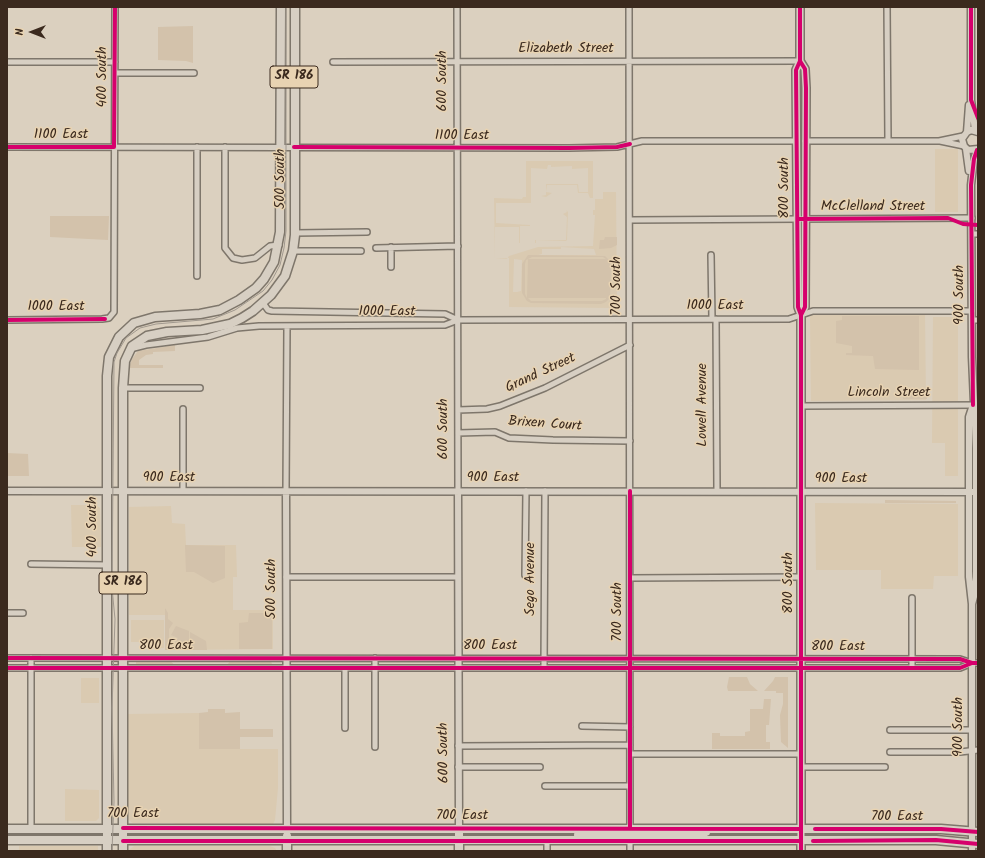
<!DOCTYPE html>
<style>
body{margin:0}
#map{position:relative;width:985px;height:858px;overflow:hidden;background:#dbd0bf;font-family:Kalam,sans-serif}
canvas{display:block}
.frame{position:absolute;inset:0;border:8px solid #3b2a1e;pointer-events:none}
.north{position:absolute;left:12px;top:12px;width:40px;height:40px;-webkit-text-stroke:3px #e8d3b2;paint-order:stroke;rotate:270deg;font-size:11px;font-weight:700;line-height:16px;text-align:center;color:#3b2a1e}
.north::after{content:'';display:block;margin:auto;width:14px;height:18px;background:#3b2a1e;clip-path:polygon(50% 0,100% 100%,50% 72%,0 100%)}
</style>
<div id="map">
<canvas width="985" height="858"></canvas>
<div class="frame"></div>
<div class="north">N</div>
</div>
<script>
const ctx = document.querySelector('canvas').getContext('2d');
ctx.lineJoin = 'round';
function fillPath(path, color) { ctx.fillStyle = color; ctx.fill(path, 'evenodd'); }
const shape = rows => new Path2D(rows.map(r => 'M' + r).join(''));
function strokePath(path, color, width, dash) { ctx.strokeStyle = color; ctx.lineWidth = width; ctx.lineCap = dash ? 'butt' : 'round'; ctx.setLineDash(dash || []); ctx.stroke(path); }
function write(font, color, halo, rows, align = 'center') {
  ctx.font = font + ' Kalam,sans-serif'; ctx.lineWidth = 3; ctx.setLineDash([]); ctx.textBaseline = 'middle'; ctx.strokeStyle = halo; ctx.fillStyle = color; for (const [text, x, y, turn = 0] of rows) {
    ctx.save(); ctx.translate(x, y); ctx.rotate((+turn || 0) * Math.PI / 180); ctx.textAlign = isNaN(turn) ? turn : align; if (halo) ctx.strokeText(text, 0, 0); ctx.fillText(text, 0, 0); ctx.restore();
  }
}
fillPath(shape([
 [935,149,958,149,958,212,935,212],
 [526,161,593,161,593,210,595,210,595,199,603,199,603,192,616,192,617,308,509,307,509,258,495,259,494,198,522,199,523,197,526,197],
 [548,165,551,165,551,167,572,166,572,169,588,168,588,192,579,192,578,184,546,184,546,195,541,196,546,197,552,193,546,192,547,185,577,185,578,193,588,193,590,198,593,198,593,215,595,215,593,246,538,247,509,256,507,259,495,259,495,227,519,227,519,243,536,243,536,240,566,241,567,240,568,212,566,210,555,217,566,210,567,212,563,214,567,217,566,240,535,240,535,243,520,243,520,226,530,226,530,225,496,223,496,203,531,203,531,168,547,169],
 [561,247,594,249,596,255,538,255,542,254,542,249,561,249],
 [514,259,522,260,521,291,517,292,513,292],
 [925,314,926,400,811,401,810,315],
 [933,317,958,317,958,476,945,476,945,443,932,443],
 [815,503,958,504,958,576,934,576,933,589,881,589,881,570,816,570],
 [71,505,95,505,100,508,101,547,72,547],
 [171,506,172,523,185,524,186,545,236,545,237,577,233,577,233,610,273,610,273,649,165,650,165,615,129,615,129,507],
 [131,620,164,620,164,648,154,649,154,642,131,642],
 [81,678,99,678,99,703,81,703],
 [199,713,200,749,278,749,278,788,275,820,273,824,176,824,172,823,133,823,127,819,126,721,128,720,128,714],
 [65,789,99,790,99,818,96,821,65,821],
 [19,846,98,846,98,851,19,851],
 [134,846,270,846,275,848,277,851,128,851]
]), '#dacab1');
fillPath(shape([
 [193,26,193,63,186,61,158,60,158,27],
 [50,216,109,216,108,240,50,237],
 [605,237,617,237,617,245,611,248,599,249,600,240,604,240],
 [528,255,605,256,611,262,610,298,606,302,601,304,531,303,527,301,522,293,522,264],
 [532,257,603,257,606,259,528,259,527,298,525,294,525,264,526,260],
 [528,298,606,298,606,299,602,301,531,301],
 [842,316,919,316,919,370,875,369,873,356,846,355,846,353,852,353,852,346,836,343,836,321,842,320],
 [175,345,175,351,153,352,153,354,146,355,139,360,139,365,163,365,163,368,129,368,132,359,138,351],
 [903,392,927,393,927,399,903,399],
 [7,453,28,454,29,476,7,476],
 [885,500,956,501,956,503,885,503],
 [185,545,225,546,225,578,213,583,194,572,186,572],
 [165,608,168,613,168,619,173,623,169,629,169,644,174,644,178,638,171,635,176,626,189,631,189,650,165,650],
 [249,613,272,613,272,649,239,649,239,623,248,622],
 [190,632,206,641,207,650,190,650],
 [138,661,171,661,174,665,136,666,136,662],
 [230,661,271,661,272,664,230,666,228,664],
 [918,661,957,661,959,664,957,666,919,666,917,665],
 [729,677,747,677,750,684,758,691,728,691,727,687],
 [775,677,788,677,788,748,781,742,780,715,783,704,783,693,776,693,776,691,764,691,773,681],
 [764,699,771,699,769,725,766,725,766,742,770,742,770,749,712,749,712,733,720,733,720,736,745,736,745,732,750,731,750,709,763,709],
 [208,709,225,709,225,713,240,712,240,729,273,729,273,737,240,737,240,749,199,749,199,713,208,712]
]), '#d3c2ab');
const minor = shape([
 [457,7,458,491],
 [629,7,630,828],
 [887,7,888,141],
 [7,62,115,62],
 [333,62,800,61],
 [115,73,194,73],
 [805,141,939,141,963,136],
 [940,141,964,146],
 [7,147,569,148,617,147,642,141,797,141],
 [197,147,197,276],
 [225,147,225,248,233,258,242,260,255,258,270,246,279,245],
 [630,220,972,218],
 [295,233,367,232],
 [972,234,978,234],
 [391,247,391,267],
 [376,248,458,246],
 [293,251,361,251],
 [711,255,712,319],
 [263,303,268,310,272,311,445,314,458,320],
 [716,319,717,491],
 [7,320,102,319,109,318,114,312,115,7],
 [972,320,978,320],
 [134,348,146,345,208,337,237,328,259,326,445,325,458,320,789,319,813,311,972,311],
 [123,388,200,388],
 [801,406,978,405],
 [183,409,183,491],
 [458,410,487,409,500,406,545,388,630,345],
 [458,433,495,432,509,438,553,440,630,441],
 [286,491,287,326],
 [31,564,108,565],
 [525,575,526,491],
 [286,577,458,577],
 [630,578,801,577],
 [912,598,912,667],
 [7,613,23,613],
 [7,658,960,659,972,663,978,663],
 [31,658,31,829],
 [375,658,375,747],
 [544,667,545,491],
 [7,668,960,668,972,663],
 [582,726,630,727],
 [345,728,345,668],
 [890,730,972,730],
 [458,746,630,745],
 [890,752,960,752,978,750],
 [630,754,801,754],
 [458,767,540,767],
 [801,767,885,767],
 [545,786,630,786],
 [630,841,630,851],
 [547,851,547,840]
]);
const tertiary = shape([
 [971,7,971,100,975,130],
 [967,132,969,105],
 [978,132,971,130,967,132,962,139,964,146,968,150,978,149],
 [966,149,969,171],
 [7,491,978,492],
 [286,491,287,828],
 [458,491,459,828],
 [972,604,975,593,976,571,976,448,972,357,971,185,974,159,977,150],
 [972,851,972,604,969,577,969,417,973,405]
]);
const secondary = shape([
 [800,7,800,61,796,70,798,307,801,315,801,851],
 [800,61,805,69,806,88,805,307,801,315]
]);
const primary = shape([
 [459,828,459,851],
 [7,829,941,829,978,832],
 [578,835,622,835,628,833,630,828],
 [287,836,287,851],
 [7,840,936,840,978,844],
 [630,841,634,836,640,835,695,834,706,832],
 [107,851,107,376,109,357,119,337,134,323,155,317,200,314,220,310,239,300,256,288,264,279,274,262,280,232,281,7],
 [123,851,123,388,125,361,132,346,147,336,167,332,202,330,230,324,242,318,253,311,271,295,285,276,293,251,295,235,295,7]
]);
strokePath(minor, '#7e766b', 8);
strokePath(tertiary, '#7e766b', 9);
strokePath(secondary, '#7e766b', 10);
strokePath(primary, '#7e766b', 11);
strokePath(minor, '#d7cfc3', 5);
strokePath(tertiary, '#d7cfc3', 6);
strokePath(secondary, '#d7cfc3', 7);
strokePath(primary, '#d7cfc3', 8);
strokePath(shape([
 [112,851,114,802,112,708,115,619,112,588,114,362,117,353,126,338,140,328,156,324,213,319,235,310,263,291,272,280,280,265,284,248,286,231,286,7]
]), '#a0988e', 1);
strokePath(shape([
 [800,7,800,61,796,70,798,307,801,315,801,851],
 [971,7,971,100,978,118],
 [800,61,805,69,806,88,805,307,801,315],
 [7,147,114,147,115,7],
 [294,147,569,148,617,147,630,144],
 [799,219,948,218,963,224,978,225],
 [7,320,105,319],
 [973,405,971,185,974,159,977,150],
 [7,658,960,659,972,663,978,663],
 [7,668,960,668,972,663],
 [123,828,801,829],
 [630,828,630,491],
 [815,829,941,829,978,832],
 [123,841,801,841],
 [813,841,936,840,978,844]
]), '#d6006c', 4);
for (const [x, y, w] of [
 [294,77,48],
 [123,583,48]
]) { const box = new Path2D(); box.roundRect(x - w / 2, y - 11, w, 22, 3); ctx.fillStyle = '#e8d3b2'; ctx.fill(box); strokePath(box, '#3b2a1e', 1); }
write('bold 13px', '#3b2a1e', null, [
 ["SR 186",294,77],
 ["SR 186",123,583]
]);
write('14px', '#3b2a1e', '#e8d3b2', [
 ["Elizabeth Street",566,50],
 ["400 South",104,77,-90],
 ["600 South",444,81,-90],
 ["1100 East",61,136],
 ["1100 East",462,137],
 ["500 South",282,179,-90],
 ["800 South",786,188,-90],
 ["McClelland Street",873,208],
 ["700 South",618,286,-90],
 ["900 South",961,295,-90],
 ["1000 East",715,307],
 ["1000 East",56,308],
 ["1000 East",387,313],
 ["Grand Street",541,374,-25],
 ["Lincoln Street",889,394],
 ["Lowell Avenue",704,405,-90],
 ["Brixen Court",545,425,4],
 ["600 South",445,429,-90],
 ["900 East",169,479],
 ["900 East",493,479],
 ["900 East",841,480],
 ["400 South",94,527,-90],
 ["Sego Avenue",532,579,-90],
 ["800 South",790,583,-90],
 ["500 South",273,589,-90],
 ["700 South",619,612,-90],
 ["800 East",166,647],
 ["800 East",490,647],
 ["800 East",838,648],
 ["900 South",960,727,-90],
 ["600 South",445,753,-91],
 ["700 East",133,815],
 ["700 East",462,817],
 ["700 East",897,818]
]);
</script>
